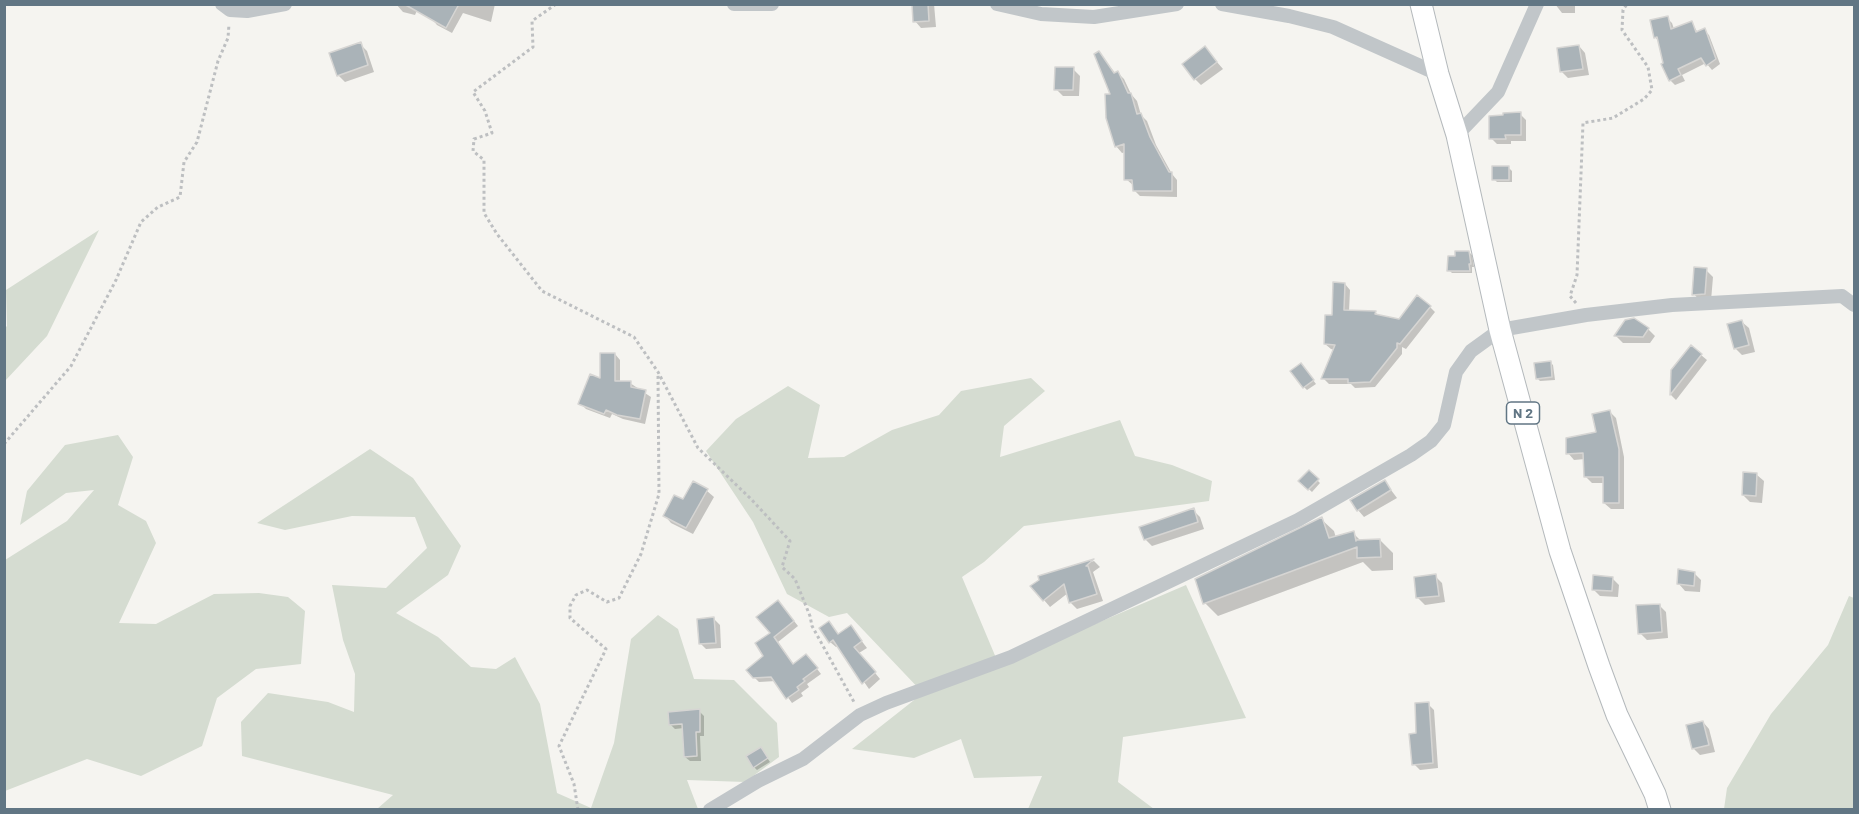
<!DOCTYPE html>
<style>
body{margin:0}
#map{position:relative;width:1859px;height:814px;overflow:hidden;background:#f5f4f0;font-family:Barlow,sans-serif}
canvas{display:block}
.frame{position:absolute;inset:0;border:6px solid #617684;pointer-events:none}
</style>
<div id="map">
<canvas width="1859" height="814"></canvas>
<div class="frame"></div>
</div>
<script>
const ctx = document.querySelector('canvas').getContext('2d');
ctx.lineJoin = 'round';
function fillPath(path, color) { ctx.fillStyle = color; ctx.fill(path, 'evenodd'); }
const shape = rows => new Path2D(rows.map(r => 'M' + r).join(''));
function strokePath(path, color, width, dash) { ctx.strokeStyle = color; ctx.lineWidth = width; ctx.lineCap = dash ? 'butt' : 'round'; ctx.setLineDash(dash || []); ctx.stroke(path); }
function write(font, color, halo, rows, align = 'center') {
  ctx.font = font + ' Barlow,sans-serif'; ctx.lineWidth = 6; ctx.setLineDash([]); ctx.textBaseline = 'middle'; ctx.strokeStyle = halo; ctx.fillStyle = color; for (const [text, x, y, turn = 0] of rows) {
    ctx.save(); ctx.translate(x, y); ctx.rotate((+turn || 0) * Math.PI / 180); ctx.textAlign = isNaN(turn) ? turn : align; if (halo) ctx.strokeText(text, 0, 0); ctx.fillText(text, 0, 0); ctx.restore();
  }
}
fillPath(shape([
 [99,230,47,336,5,381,4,329,7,326,6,290],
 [1031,378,1045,391,1004,426,1000,457,1120,420,1135,456,1172,465,1212,481,1209,501,1024,526,984,562,962,577,999,665,1186,585,1246,718,1123,737,1118,782,1154,809,1028,809,1042,776,974,778,961,739,914,758,852,749,923,693,847,613,829,617,787,594,753,522,706,451,736,419,788,386,820,405,808,458,844,457,892,430,939,415,961,391],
 [118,435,133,457,118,505,146,521,156,543,119,623,156,624,214,594,259,593,288,597,305,611,301,664,256,669,217,698,202,746,141,776,87,759,5,791,5,560,67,521,94,490,66,493,20,525,27,491,65,445],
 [370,449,413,478,461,546,448,575,396,613,438,637,471,667,496,669,515,657,540,704,557,793,591,808,614,743,631,639,658,615,678,629,694,679,734,680,777,723,779,757,745,782,687,780,698,809,377,809,393,795,242,756,241,722,268,693,328,702,354,712,355,674,343,640,332,585,386,588,427,548,415,517,352,516,285,530,257,523],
 [1849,596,1854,598,1854,809,1724,809,1727,788,1771,714,1828,645]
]), '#d5dcd1');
fillPath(shape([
 [396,4,420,4,415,15,403,12],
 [444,4,495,4,491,22,463,13,452,33,437,25,431,18],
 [913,4,934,4,936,27,921,28,915,21],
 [1555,4,1575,4,1575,13,1562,13],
 [1667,18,1672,23,1674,29,1692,23,1698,33,1704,30,1709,35,1720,64,1712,70,1706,63,1682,75,1685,81,1675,85,1670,80,1663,65,1665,63,1660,43,1655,37],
 [360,44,367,51,374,72,345,82,338,75],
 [1579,46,1585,53,1589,75,1568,78,1561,71],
 [1205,48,1223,69,1201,85,1195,79],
 [1099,53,1116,74,1118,73,1124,79,1131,94,1137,101,1141,115,1147,121,1156,145,1172,174,1177,180,1177,197,1140,196,1134,190,1134,186,1126,179,1126,152,1122,153,1116,146,1112,96],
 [1073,69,1080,76,1079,96,1063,96,1056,89],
 [1520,114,1526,120,1526,141,1511,141,1511,144,1497,144,1491,138],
 [1509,168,1512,171,1512,182,1497,182,1494,179],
 [1469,252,1472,255,1474,267,1472,267,1472,273,1452,273,1449,270,1457,257],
 [1706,270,1713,277,1711,301,1700,301,1694,294],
 [1345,284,1350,290,1349,311,1375,312,1380,317,1399,321,1430,307,1435,312,1406,349,1402,347,1402,354,1375,387,1355,388,1351,384,1329,384,1323,378,1335,350,1331,349,1325,344],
 [1742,322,1749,328,1755,352,1742,355,1735,348],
 [1648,329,1655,336,1650,343,1623,343,1616,336],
 [615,354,620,360,620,382,630,383,651,397,645,424,623,419,612,414,610,418,586,409,580,403,602,381],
 [1701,355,1707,360,1676,400,1671,395,1673,370],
 [1550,362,1553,365,1555,380,1540,381,1537,378],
 [1304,368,1316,384,1307,390,1304,387],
 [1610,412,1616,418,1624,457,1624,509,1611,509,1604,503,1604,483,1592,483,1586,477,1585,459,1574,460,1568,453,1597,433],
 [1309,472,1320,483,1312,492,1300,481],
 [1757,475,1764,481,1762,503,1750,502,1743,495],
 [1385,482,1397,498,1364,517,1358,510],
 [707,491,714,497,693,534,671,523,665,516,683,501],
 [1193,510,1200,517,1204,529,1152,546,1145,539],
 [1321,519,1334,531,1336,538,1353,533,1361,541,1380,540,1393,553,1393,570,1372,571,1363,562,1218,616,1205,603],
 [1094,561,1100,567,1093,572,1103,601,1077,609,1070,602,1068,593,1050,607,1044,600,1040,577],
 [1694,573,1701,580,1700,592,1685,591,1679,584],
 [1435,576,1442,583,1445,602,1425,605,1418,598],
 [1612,578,1619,585,1618,597,1600,596,1593,589],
 [1659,605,1666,612,1668,638,1647,640,1640,633],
 [783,607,798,626,778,642,794,665,811,661,821,674,807,684,809,687,801,693,803,696,792,703,776,681,759,682,754,677,765,656],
 [714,619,720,625,721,648,706,649,700,643],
 [829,622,839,635,851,627,867,648,859,653,880,679,869,689,839,646,836,647,830,642],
 [1428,704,1434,710,1438,768,1420,770,1414,764,1418,734],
 [699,711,704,716,704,736,700,736,701,761,690,761,685,757,684,728,675,729,670,724],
 [1703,722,1709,729,1715,752,1700,755,1694,749],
 [761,749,770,762,757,770,754,767]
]), '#0003');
const building = shape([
 [404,4,459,4,446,28,404,4],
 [912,4,928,4,929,21,913,22,912,4],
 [1668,16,1671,29,1692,21,1696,32,1705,28,1716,59,1706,66,1701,58,1678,69,1681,75,1669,81,1661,64,1663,63,1657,37,1654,38,1650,20,1668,16],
 [361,42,368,65,337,76,329,53,361,42],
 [1579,45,1583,69,1560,72,1557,48,1579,45],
 [1205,46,1217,62,1194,80,1182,64,1205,46],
 [1099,51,1114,73,1118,71,1128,93,1131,93,1137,114,1141,113,1150,137,1169,172,1172,172,1172,191,1133,191,1132,180,1124,180,1124,144,1115,147,1106,118,1105,94,1110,94,1094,54,1099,51],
 [1055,67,1074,67,1073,90,1054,90,1055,67],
 [1521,112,1521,135,1505,135,1506,139,1489,139,1489,116,1503,115,1503,113,1521,112],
 [1492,166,1509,166,1509,180,1492,180,1492,166],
 [1455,251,1469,251,1471,264,1469,264,1470,271,1447,271,1448,256,1455,256,1455,251],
 [1694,267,1707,268,1705,294,1692,295,1694,267],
 [1333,282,1345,283,1344,310,1376,311,1375,314,1399,319,1417,295,1431,306,1400,344,1397,343,1397,348,1370,382,1348,383,1348,379,1321,379,1335,345,1324,344,1325,315,1332,315,1333,282],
 [1634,318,1649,328,1643,337,1614,336,1625,320,1634,318],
 [1742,320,1749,345,1734,349,1727,324,1742,320],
 [1691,345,1702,354,1670,395,1671,370,1691,345],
 [600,353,615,353,615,381,631,381,631,387,646,390,640,419,617,415,606,410,604,414,578,404,590,374,600,378,600,353],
 [1551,361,1552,377,1536,379,1534,363,1551,361],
 [1301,363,1314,380,1303,388,1290,371,1301,363],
 [1610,410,1619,449,1619,503,1603,503,1603,477,1584,477,1583,453,1566,454,1566,438,1596,432,1592,414,1610,410],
 [1309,470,1319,479,1308,490,1298,481,1309,470],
 [1743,472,1757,473,1756,496,1742,495,1743,472],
 [1385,480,1391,490,1357,511,1350,500,1385,480],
 [693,481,708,489,686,528,663,516,674,495,683,499,693,481],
 [1194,508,1198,522,1144,540,1139,527,1194,508],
 [1322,517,1329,538,1354,531,1356,541,1356,540,1380,539,1381,557,1357,558,1357,547,1203,604,1195,579,1322,517],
 [1094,559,1086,566,1088,566,1097,594,1069,603,1064,584,1043,601,1030,586,1039,580,1038,576,1094,559],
 [1678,569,1695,572,1694,586,1677,584,1678,569],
 [1436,574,1439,596,1416,598,1414,577,1436,574],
 [1593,575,1613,577,1612,591,1592,590,1593,575],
 [778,600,794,621,774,637,793,664,806,654,818,668,803,679,805,681,797,687,799,690,786,699,771,677,753,678,746,670,763,656,755,643,770,633,756,617,778,600],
 [1660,604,1662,632,1638,634,1636,605,1660,604],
 [714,617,716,643,699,644,697,619,714,617],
 [829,621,838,634,851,625,862,641,854,647,876,672,862,684,833,640,829,643,819,628,829,621],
 [1429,702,1433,763,1412,765,1409,734,1416,733,1415,703,1429,702],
 [700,709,700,732,696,732,697,756,684,757,682,724,669,725,668,712,700,709],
 [1703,721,1709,745,1692,749,1686,725,1703,721],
 [761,747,768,758,753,768,746,756,761,747]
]);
fillPath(building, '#aab3b8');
strokePath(building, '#d6d5d3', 1.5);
const primary = shape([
 [1421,4,1438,74,1457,135,1500,330,1560,551,1599,666,1617,715,1655,794,1660,810]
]);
strokePath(primary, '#b4b9bc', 23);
strokePath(shape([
 [556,4,532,21,533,47,473,92,485,111,492,133,474,139,473,151,484,160,484,213,497,234,542,291,634,337,658,372,698,448,751,499,790,541,782,567,795,579,810,616,812,626,854,702],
 [1576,303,1570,296,1577,275,1583,123,1613,118,1644,99,1652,90,1648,67,1622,30,1623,10,1627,4],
 [4,444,71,366,116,280,141,222,158,207,180,197,184,162,197,142,218,61,228,38,229,24],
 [578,810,574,784,559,746,606,649,570,618,570,606,576,595,587,590,607,602,619,598,641,554,659,494,658,374]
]), '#bdbfc1', 3, [3, 3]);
strokePath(shape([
 [222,4,230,10,247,11,285,4],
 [734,4,772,4],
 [997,4,1041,14,1094,17,1177,4],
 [1222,4,1289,16,1333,27,1438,74],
 [1457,135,1498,92,1537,4],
 [710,810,758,781,803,759,860,715,886,703,1011,657,1298,520,1411,455,1431,441,1444,425,1456,372,1471,351,1500,330,1586,315,1672,305,1842,296,1854,305]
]), '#c1c6c9', 14);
strokePath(primary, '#fff', 21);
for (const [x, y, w] of [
 [1523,413,33]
]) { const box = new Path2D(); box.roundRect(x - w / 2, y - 11, w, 22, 4.5); ctx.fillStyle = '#fff'; ctx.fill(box); strokePath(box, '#617684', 1.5); }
write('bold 14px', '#617684', null, [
 ["N 2",1523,413]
]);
</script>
